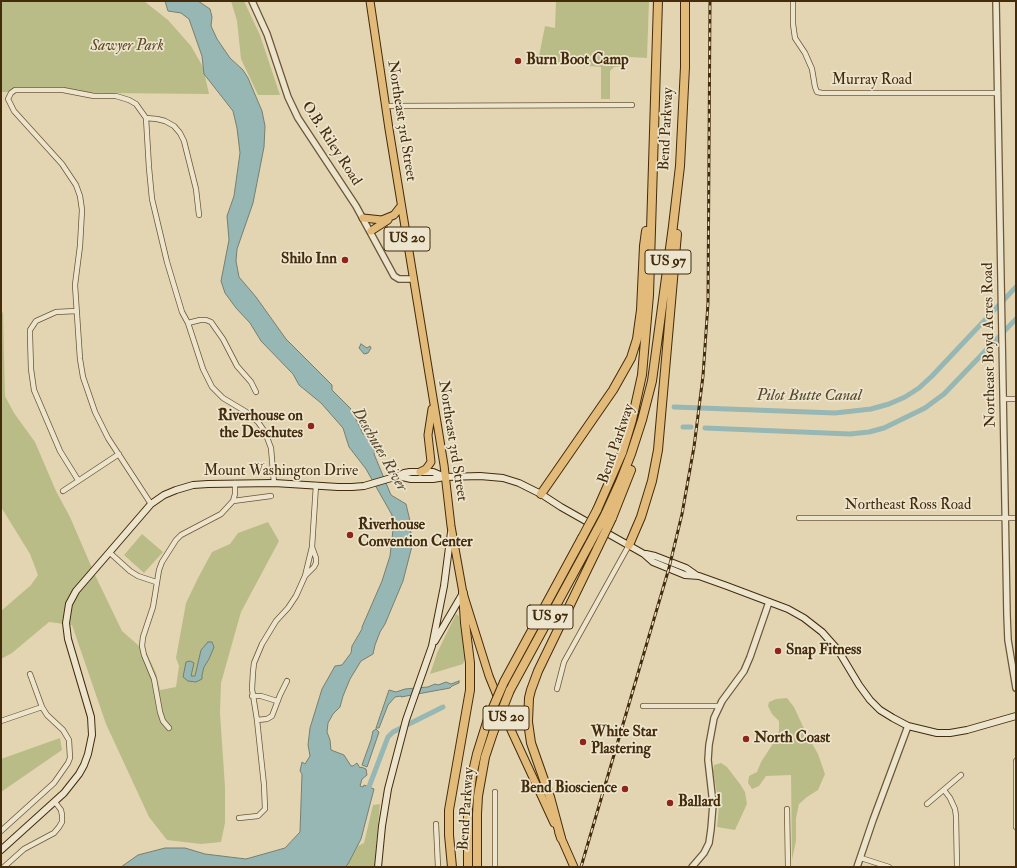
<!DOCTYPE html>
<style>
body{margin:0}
#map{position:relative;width:1017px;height:868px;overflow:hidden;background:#e3d5b2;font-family:"IM FELL Double Pica",serif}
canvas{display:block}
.frame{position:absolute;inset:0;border:2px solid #432b0b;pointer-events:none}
</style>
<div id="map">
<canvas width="1017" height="868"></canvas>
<div class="frame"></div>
</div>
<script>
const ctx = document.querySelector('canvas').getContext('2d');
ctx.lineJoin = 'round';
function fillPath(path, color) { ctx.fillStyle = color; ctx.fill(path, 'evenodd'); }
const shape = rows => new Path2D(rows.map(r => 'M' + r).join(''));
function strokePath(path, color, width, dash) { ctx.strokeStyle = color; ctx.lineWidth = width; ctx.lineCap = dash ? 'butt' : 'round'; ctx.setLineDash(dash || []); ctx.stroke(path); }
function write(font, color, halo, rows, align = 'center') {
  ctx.font = font + ' "IM FELL Double Pica",serif'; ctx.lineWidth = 3.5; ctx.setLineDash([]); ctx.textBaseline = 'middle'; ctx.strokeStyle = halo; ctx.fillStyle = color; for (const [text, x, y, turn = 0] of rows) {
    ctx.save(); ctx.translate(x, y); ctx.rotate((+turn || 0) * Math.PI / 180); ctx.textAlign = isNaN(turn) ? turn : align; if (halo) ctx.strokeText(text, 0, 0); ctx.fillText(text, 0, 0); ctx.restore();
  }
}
fillPath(shape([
 [1,1,144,1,168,20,191,46,203,67,209,94,1,92],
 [231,1,244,1,260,35,280,95,258,95,241,59,237,21],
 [556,1,649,1,647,58,630,57,625,66,614,67,610,71,610,99,601,99,601,67,540,62,539,56,545,26,555,28],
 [3,312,5,396,14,413,35,442,56,491,70,517,95,575,122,631,146,652,156,673,160,690,176,687,179,666,176,658,186,603,198,578,212,552,230,544,238,533,268,522,279,541,241,612,221,683,220,713,225,787,225,823,221,842,201,844,167,840,149,817,106,724,72,625,49,622,12,653,1,659,1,611,31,585,38,575,30,554,1,507,1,314],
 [142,534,163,552,144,573,124,555],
 [456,614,459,616,466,657,463,664,430,674,437,653],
 [787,698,794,707,806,733,818,754,825,774,818,790,807,797,799,804,796,818,796,841,792,860,791,775,766,776,759,786,752,789,748,783,749,776,757,772,761,762,776,739,779,731,779,721,772,714,768,706,769,702,776,699],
 [60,738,62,750,1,792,1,759],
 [721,763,727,767,740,784,745,792,747,804,735,830,717,827,719,805,713,771,714,765],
 [380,804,374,867,346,867,358,846,364,843,373,805]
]), '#babc88');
const water = shape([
 [165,1,198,1,210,9,212,17,211,26,217,39,230,58,243,70,248,78,262,111,265,126,264,147,253,203,237,249,236,261,239,277,256,297,286,339,332,385,332,390,351,409,363,434,367,435,375,450,374,454,391,495,406,504,410,521,410,529,412,536,412,546,403,581,385,624,380,632,375,645,373,654,361,661,350,679,343,696,340,707,333,714,328,723,327,732,330,740,331,750,344,755,351,766,353,766,357,763,360,768,361,767,366,769,367,775,362,779,360,786,363,787,364,785,374,789,361,839,348,864,345,867,121,867,138,855,165,848,185,848,205,854,246,859,285,848,300,832,302,774,300,771,302,762,305,764,310,756,308,745,310,728,322,689,335,666,342,665,351,653,352,646,362,629,362,627,382,581,390,556,393,530,392,515,366,469,349,447,343,428,321,403,299,385,293,374,261,341,250,323,236,308,225,293,221,281,229,240,227,216,234,196,240,153,237,128,233,111,204,74,202,56,189,19,181,13,168,11,165,1],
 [361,344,367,348,370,346,371,348,368,353,364,354,359,348,361,344],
 [208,642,212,642,214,647,209,659,204,667,202,675,202,679,196,682,188,681,183,677,186,662,190,661,194,663,191,676,195,676,201,650,208,642],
 [459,681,459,683,452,686,450,688,401,697,401,696,395,697,388,705,379,728,376,728,389,690,396,692,405,689,428,687,435,684,438,685,446,682,451,684,459,681],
 [376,729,379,732,367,767,362,765,371,740,373,731,376,729]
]);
fillPath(water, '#97b7b4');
strokePath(water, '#757f70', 1);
strokePath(shape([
 [674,407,835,413,871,409,889,404,905,397,919,388,932,376,1016,287],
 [683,427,691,427],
 [705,428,850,434,869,432,884,428,925,408,944,394,1016,319],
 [367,792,388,737,393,732,443,707]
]), '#97b7b4', 5);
const minor = shape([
 [793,1,793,24,795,38,805,53,812,69,815,87,817,92,822,93,998,93],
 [385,106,632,105],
 [146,118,157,119,165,121,174,126,180,133,184,141,196,189,199,215],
 [76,311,56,312,36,321,30,330,30,336,31,369,34,390,60,451,78,480],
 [188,323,200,320,206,320,211,322,223,339,237,366,251,382,256,392],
 [1003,399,1016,399],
 [63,491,119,454],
 [233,501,271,496],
 [151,504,108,438,95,412,83,377,80,359,75,285,80,246,82,210,80,196,76,185,62,164,14,111,8,99,11,93,15,90,63,90,94,96,116,96,129,100,136,104,146,118,149,168,152,199,167,262,182,312,188,323,203,369,212,387,223,398,248,413,258,422,265,432,271,448,274,483],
 [799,518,1016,518],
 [109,552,130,571,138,576,156,582],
 [305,576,314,567,316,563,316,558,312,547],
 [557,689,564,662,629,545],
 [252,696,261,696,277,701],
 [643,706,719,706],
 [257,720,267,719,272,716,280,695,287,681],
 [1,721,42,707],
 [169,728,163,721,160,712,154,679,144,655,142,646,143,637,153,607,159,570,162,562,176,540,181,535,221,514,233,501,235,494,235,483],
 [944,790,950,798,955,809,956,816,957,867],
 [495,792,495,867],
 [927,804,961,775],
 [787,809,788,867],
 [239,818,258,816,265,809,264,785,257,720,252,689,253,672,254,663,262,644,276,621,288,608,296,596,305,576,312,547,316,485],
 [436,824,438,867],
 [1016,827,1016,761],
 [1,831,54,783,68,763,70,758,69,740,63,730,47,715,42,707,30,674],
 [861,858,889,867],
 [4,867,24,849,54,833,59,827,62,822,62,815,61,810,55,802]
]);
const tertiary = shape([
 [252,1,267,34,288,97,298,118,356,206,394,276,399,279,414,279],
 [996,1,1007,615,1008,640,1016,688],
 [692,867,704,853,709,843,711,829,713,804,708,760,709,745,714,718,722,701,744,671,750,657,769,602],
 [857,867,873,820,908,726]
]);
const secondary = shape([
 [398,476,411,479,433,479,445,477,480,476,503,478,519,483,541,494,561,507,644,554,653,562,685,575,699,576,727,586,788,609,804,618,822,632,838,650,859,685,870,700,880,710,893,718,908,726,937,733,950,733,967,730,1016,716],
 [646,554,655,556,686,568,696,575],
 [435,641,463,593],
 [1,850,64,793,79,774,84,765,88,754,92,735,91,717,68,639,66,623,69,604,76,591,151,504,164,495,176,490,193,485,208,484,274,483,338,487,352,487,364,486,398,476,404,473,410,472,433,472,445,477],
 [378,867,382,826,388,789,406,720,432,646,444,586,451,532]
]);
const primary = shape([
 [370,1,389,129,444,465,451,526,463,593,489,676,511,730,554,823],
 [363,218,382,220,394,215,401,206],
 [371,231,388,220],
 [420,472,426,469,431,462,428,435,432,409],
 [559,833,574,867]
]);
const trunk = shape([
 [541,494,613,390,631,358,637,339,641,310,644,246,646,231],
 [597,510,622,453,632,420,642,375,644,352,649,295,658,1],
 [605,515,620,482,631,454,642,420,652,381,673,226,680,166,685,67,685,1],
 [612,518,631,470],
 [629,545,641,517,652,481,658,450,677,234],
 [504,682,582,538],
 [510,690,590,543],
 [561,838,550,797,531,743,528,722,529,698,531,690,538,671,598,547],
 [452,867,449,835,449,810,470,690,470,663,465,623,463,593],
 [468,867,468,809,472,776,477,754,488,719],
 [477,867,477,814,478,796,485,757,493,733]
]);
strokePath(minor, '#6b5635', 6);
strokePath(tertiary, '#6b5635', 8);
strokePath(secondary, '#432b0b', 8);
strokePath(primary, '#432b0b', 9);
strokePath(trunk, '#432b0b', 10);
strokePath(minor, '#ede4cd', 4.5);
strokePath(tertiary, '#ede4cd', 5.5);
strokePath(secondary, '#ede4cd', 6);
strokePath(primary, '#e2ba79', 7);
strokePath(trunk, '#e2ba79', 8);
const rail = shape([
 [581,867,669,568,682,514,694,447,703,376,708,303,710,1]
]);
strokePath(rail, '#432b0b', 3);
strokePath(rail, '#ede4cd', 1.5, [4.5]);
const trunkBridge = shape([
 [582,538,597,510],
 [590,543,605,515],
 [598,547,612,518],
 [488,719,504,682],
 [493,733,510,690]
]);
strokePath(trunkBridge, '#432b0b', 10, []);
strokePath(trunkBridge, '#e2ba79', 8);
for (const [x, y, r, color] of [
 [518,61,4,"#8f2418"],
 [345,260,4,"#8f2418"],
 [311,426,4,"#8f2418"],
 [350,535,4,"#8f2418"],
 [778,651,4,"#8f2418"],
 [746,739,4,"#8f2418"],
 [583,742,4,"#8f2418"],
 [625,789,4,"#8f2418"],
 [670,803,4,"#8f2418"]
]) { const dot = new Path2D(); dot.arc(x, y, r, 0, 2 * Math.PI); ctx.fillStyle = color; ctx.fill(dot); strokePath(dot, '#ede4cd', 1.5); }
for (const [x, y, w] of [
 [407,239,46],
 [668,262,46],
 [550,617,46],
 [506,718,46]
]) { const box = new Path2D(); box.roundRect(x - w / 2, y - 12, w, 24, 3); ctx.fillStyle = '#ede4cd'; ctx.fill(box); strokePath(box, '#432b0b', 1); }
write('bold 14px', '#432b0b', null, [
 ["US 20",407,239],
 ["US 97",668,262],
 ["US 97",550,617],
 ["US 20",506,718]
]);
write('italic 15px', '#5b4824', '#ede4cd', [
 ["Sawyer Park",127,47]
]);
write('bold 15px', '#432b0b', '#ede4cd', [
 ["Burn Boot Camp",526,61],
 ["Shilo Inn",337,260,"right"],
 ["Riverhouse on",303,417,"right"],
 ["the Deschutes",303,434,"right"],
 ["Riverhouse",358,526],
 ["Convention Center",358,543],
 ["Snap Fitness",786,651],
 ["White Star",591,733],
 ["Plastering",591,750],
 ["North Coast",754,739],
 ["Bend Bioscience",617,789,"right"],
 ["Ballard",678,803]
], 'left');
write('15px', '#432b0b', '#ede4cd', [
 ["Murray Road",872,81],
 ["Northeast 3rd Street",401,121,81],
 ["Bend Parkway",667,129,-87],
 ["O.B. Riley Road",331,144,57],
 ["Northeast Boyd Acres Road",990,345,-91],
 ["Northeast 3rd Street",452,441,81],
 ["Bend Parkway",617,444,-71],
 ["Mount Washington Drive",281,472],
 ["Northeast Ross Road",908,506],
 ["Bend Parkway",467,809,-86]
]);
write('italic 16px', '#54472d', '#ede4cd', [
 ["Pilot Butte Canal",809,397],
 ["Deschutes River",379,450,60]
]);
</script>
